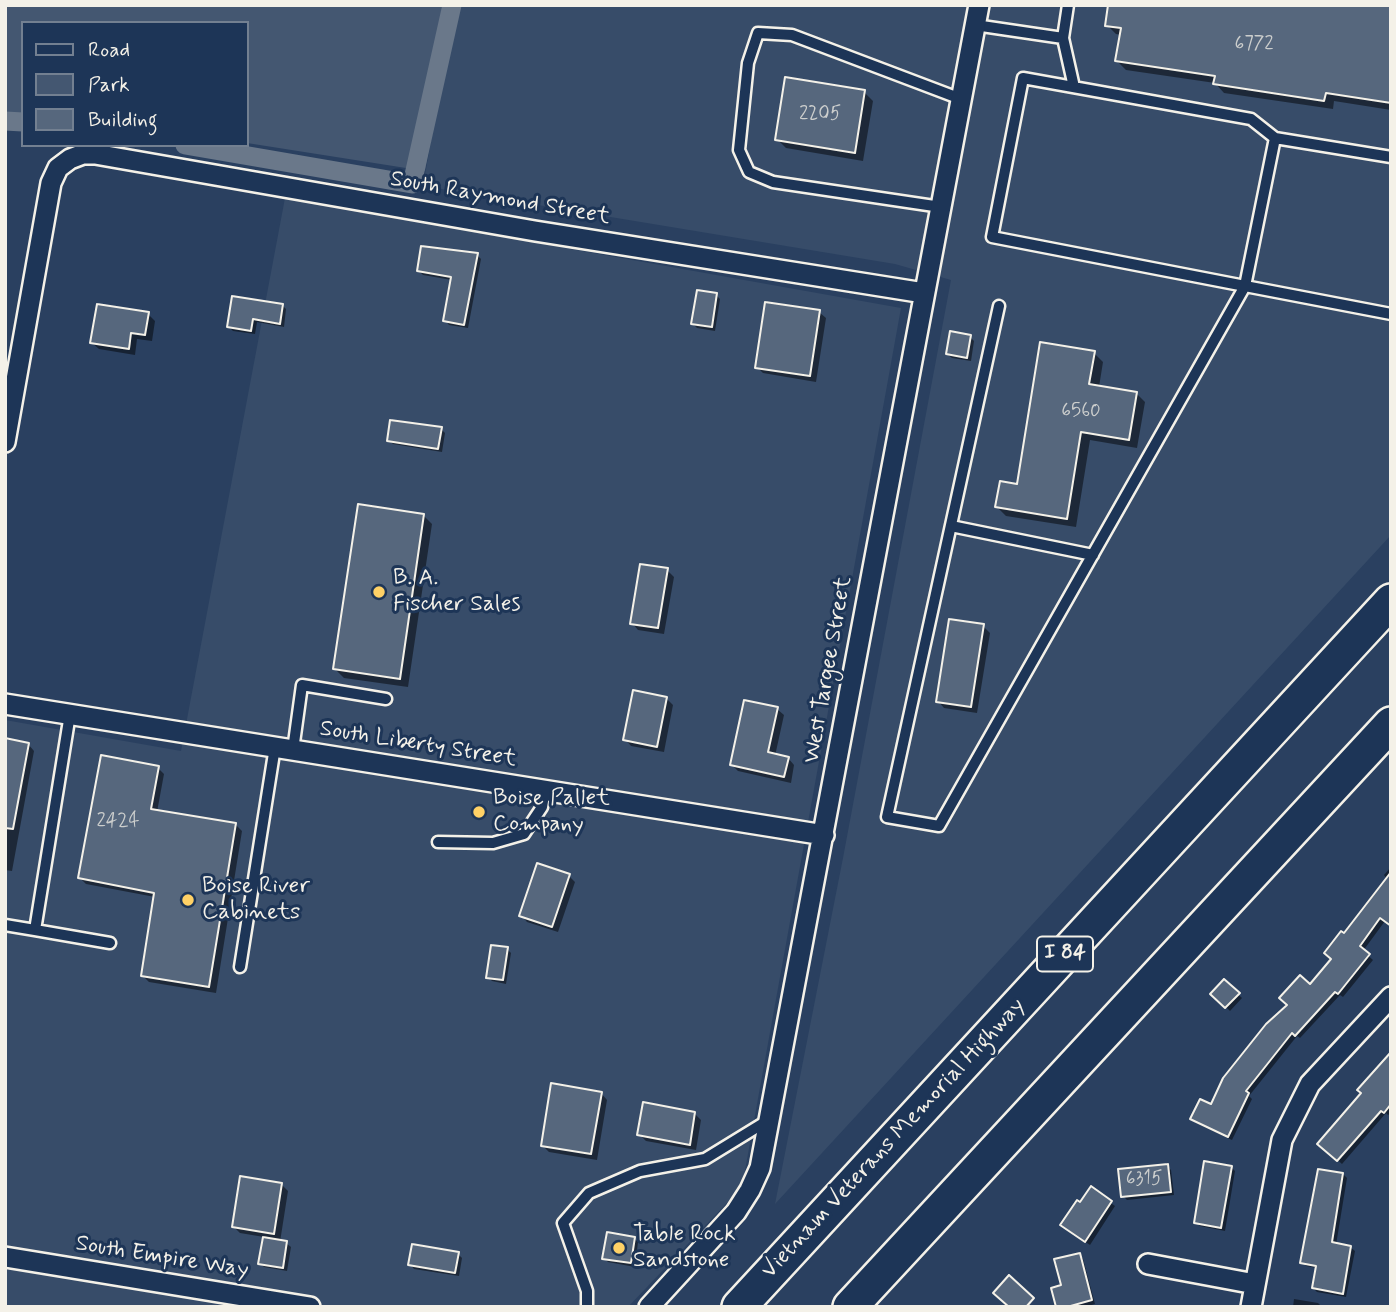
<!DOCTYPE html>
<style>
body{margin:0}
#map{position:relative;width:1396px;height:1312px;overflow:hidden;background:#2a4060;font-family:Mynerve,sans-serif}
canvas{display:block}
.frame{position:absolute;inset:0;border:7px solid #f4f1e8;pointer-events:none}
.legend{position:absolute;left:21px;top:21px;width:228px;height:126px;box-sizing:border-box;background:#1d3557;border:2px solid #738091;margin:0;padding:9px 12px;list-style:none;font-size:21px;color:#f4f1e8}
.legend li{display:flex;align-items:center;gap:14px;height:35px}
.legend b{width:35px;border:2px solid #738091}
</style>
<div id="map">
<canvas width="1396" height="1312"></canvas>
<div class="frame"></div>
<ul class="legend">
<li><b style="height:9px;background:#1d3557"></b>Road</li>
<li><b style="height:19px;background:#445771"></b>Park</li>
<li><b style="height:19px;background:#56677d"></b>Building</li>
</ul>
</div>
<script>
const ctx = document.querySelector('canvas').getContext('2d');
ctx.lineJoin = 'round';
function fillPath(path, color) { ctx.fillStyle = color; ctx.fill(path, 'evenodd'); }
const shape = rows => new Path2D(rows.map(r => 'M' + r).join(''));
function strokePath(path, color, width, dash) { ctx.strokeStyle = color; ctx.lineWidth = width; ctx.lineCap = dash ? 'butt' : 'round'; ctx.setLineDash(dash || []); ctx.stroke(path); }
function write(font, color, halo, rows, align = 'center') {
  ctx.font = font + ' Mynerve,sans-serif'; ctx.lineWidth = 6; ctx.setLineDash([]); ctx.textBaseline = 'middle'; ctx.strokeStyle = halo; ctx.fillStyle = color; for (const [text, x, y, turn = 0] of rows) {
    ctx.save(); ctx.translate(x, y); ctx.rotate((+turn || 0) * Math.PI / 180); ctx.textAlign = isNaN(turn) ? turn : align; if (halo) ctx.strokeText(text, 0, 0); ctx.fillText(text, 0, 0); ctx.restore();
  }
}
fillPath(shape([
 [455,5,1391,5,1391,535,775,1204,843,858,951,280,895,264,423,186],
 [285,198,901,308,742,1187,628,1307,5,1307,5,720,181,751]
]), '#374c69');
fillPath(shape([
 [5,5,455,5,425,171,247,143,247,23,23,23,23,115,5,112]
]), '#445771');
fillPath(shape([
 [1391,5,1391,110,1334,101,1333,109,1224,93,1215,83,1126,70,1117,61,1121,35,1116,34,1107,25],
 [864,92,873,101,863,161,786,148,777,139],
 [477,255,481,259,468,328,449,325,445,320,452,280,423,275,419,271],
 [716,295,720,299,715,331,697,328,693,324],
 [282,305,286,309,284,327,257,322,255,334,233,331,229,327],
 [819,312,826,318,816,382,763,373,757,367],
 [148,314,155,321,152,341,137,339,135,355,99,349,92,343],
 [970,337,974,341,971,361,952,358,947,354],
 [1094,353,1103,362,1099,387,1136,393,1145,402,1137,448,1090,440,1076,527,1006,516,997,507,1018,486],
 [441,429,445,433,442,452,393,444,389,440],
 [423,515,432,524,408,687,344,678,335,669],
 [667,570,674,577,664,634,638,630,632,623],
 [983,626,990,633,977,713,944,708,938,701],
 [666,698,673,705,664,752,631,746,625,739],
 [777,709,784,715,775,756,788,758,794,765,791,783,738,771,732,765],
 [5,740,28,744,34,751,12,871,5,870],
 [158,768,164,774,157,812,235,824,242,831,216,993,149,982,143,976,155,897,86,884,80,878],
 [1391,867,1391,925,1385,921,1363,951,1373,960,1343,997,1340,995,1300,1038,1297,1036,1249,1096,1252,1099,1232,1140,1196,1123,1192,1119,1212,1107,1333,959,1344,936,1387,879,1384,875],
 [569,876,575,882,558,932,527,922,521,915],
 [507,949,511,953,506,984,492,981,488,977],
 [1224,982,1242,998,1230,1011,1213,994],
 [1391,1054,1391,1113,1388,1115,1386,1113,1342,1164,1319,1143,1363,1093],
 [601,1093,607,1100,597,1160,549,1152,543,1146],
 [695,1114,701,1120,696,1150,646,1141,639,1134],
 [1167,1166,1171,1170,1174,1195,1127,1200,1123,1196],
 [1231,1167,1235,1171,1225,1231,1200,1226,1195,1222],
 [1343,1174,1347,1178,1336,1245,1350,1247,1355,1251,1346,1297,1317,1292,1313,1288,1317,1268,1306,1266,1302,1262],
 [281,1184,288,1191,280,1242,286,1243,291,1247,287,1271,264,1267,260,1263,264,1237,240,1233,234,1227],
 [1091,1189,1115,1206,1090,1245,1066,1229],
 [634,1238,638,1242,635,1267,608,1262,604,1258],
 [458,1254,462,1258,459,1276,414,1269,410,1264],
 [1079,1254,1083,1259,1095,1304,1084,1307,1058,1307,1063,1287],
 [1294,1299,1318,1303,1322,1307,1293,1307]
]), '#0007');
strokePath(shape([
 [5,121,23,122],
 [185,145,412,184,452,5]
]), '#6a788a', 19);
const building = shape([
 [1108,5,1391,5,1391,103,1326,93,1324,101,1213,84,1215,76,1115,61,1121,28,1105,26,1108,5],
 [785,77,865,90,855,153,775,140,785,77],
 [421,246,478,253,464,325,443,321,451,277,417,271,421,246],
 [697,290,717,293,712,327,691,324,697,290],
 [232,296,283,304,280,324,253,319,251,331,227,327,232,296],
 [765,302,820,310,810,376,755,368,765,302],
 [97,304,149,312,145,335,131,333,129,349,90,343,97,304],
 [950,331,971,335,967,358,946,354,950,331],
 [1040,342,1095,351,1089,384,1137,392,1129,440,1081,432,1067,519,995,507,1000,481,1017,484,1040,342],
 [390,420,442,427,438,449,387,441,390,420],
 [358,504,424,514,400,679,333,669,358,504],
 [640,564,668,568,658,628,630,624,640,564],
 [949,619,984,624,971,707,936,702,949,619],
 [633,690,667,697,657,747,623,740,633,690],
 [744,700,778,707,768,752,789,757,784,777,730,765,744,700],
 [5,738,29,743,13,829,5,828,5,738],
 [101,755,159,766,151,809,236,823,209,987,141,976,154,893,78,878,101,755],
 [537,863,570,874,552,927,519,916,537,863],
 [1391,872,1391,926,1380,918,1360,946,1370,954,1338,994,1335,992,1295,1036,1292,1033,1246,1091,1249,1093,1228,1137,1190,1119,1200,1099,1211,1104,1223,1078,1266,1024,1287,1005,1279,998,1300,975,1310,984,1331,959,1324,953,1341,931,1344,933,1391,872],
 [491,945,508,947,503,980,486,978,491,945],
 [1224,979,1240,993,1225,1008,1210,994,1224,979],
 [1391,1052,1391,1104,1384,1113,1381,1111,1337,1161,1317,1144,1361,1093,1357,1090,1391,1052],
 [551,1083,602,1092,591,1154,541,1146,551,1083],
 [643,1102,695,1112,690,1145,637,1135,643,1102],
 [1204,1161,1232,1166,1221,1228,1194,1223,1204,1161],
 [1168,1164,1171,1192,1121,1197,1118,1169,1168,1164],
 [1318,1169,1343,1173,1332,1242,1351,1246,1343,1294,1312,1288,1316,1266,1300,1263,1318,1169],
 [240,1176,282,1183,274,1234,232,1227,240,1176],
 [1091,1186,1112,1201,1085,1242,1060,1225,1077,1200,1080,1202,1091,1186],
 [607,1232,635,1237,631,1263,602,1259,607,1232],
 [263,1237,287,1241,283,1268,258,1264,263,1237],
 [412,1244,459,1252,455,1273,408,1265,412,1244],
 [1080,1253,1092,1300,1067,1307,1056,1307,1051,1288,1061,1285,1054,1259,1080,1253],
 [1009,1275,1034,1298,1026,1307,1009,1307,993,1293,1009,1275]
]);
fillPath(building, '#56677d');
strokePath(building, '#f4f1e8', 2);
const lane = shape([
 [975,25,1063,38,1074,87],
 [1063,38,1068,5],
 [1275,138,1245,286,1391,314],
 [941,207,773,182,749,172,739,150,748,63,758,33,792,35,961,99],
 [999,306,887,817,939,826,1245,286,992,237,1023,78,1251,119,1275,138,1391,157],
 [951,526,1093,555],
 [293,750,302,685,386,699],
 [438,842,493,843,524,834,542,807,545,790],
 [5,925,35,930,70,714],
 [35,930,110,943],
 [240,967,275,747],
 [587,1307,587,1291,563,1223,589,1193,640,1171,705,1159,767,1121]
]);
const street = shape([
 [5,442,51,183,58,168,70,159,83,154,95,154,535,231,924,293],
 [5,704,824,835],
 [5,1257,310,1307],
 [1148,1264,1255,1284],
 [649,1307,736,1212,750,1190,760,1168,979,5],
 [1251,1307,1282,1140,1310,1084,1391,997]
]);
const highway = shape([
 [739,1307,1391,601],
 [850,1307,1391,724]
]);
strokePath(lane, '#f4f1e8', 15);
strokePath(street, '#f4f1e8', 24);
strokePath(highway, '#f4f1e8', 38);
strokePath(lane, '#1d3557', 10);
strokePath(street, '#1d3557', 19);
strokePath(highway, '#1d3557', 33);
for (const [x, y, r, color] of [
 [379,592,7,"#ffd166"],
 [479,812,7,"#ffd166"],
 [188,900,7,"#ffd166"],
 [619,1248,7,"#ffd166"]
]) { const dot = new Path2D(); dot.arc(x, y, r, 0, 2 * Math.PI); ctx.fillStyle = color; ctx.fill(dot); strokePath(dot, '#1d3557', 2.5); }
write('19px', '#cccecd', null, [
 ["6772",1254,45],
 ["2205",820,115],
 ["6560",1081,412],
 ["2424",118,822],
 ["6315",1144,1180]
]);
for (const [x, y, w] of [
 [1065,954,56]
]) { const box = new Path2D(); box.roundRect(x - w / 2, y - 17.5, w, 35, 5); ctx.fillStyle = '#1d3557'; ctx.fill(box); strokePath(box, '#f4f1e8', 2); }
write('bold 21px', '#f4f1e8', null, [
 ["I 84",1065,954]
]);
write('23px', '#f4f1e8', '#1d3557', [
 ["South Raymond Street",500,199,10],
 ["West Targee Street",829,670,-80],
 ["South Liberty Street",418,745,9],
 ["Vietnam Veterans Memorial Highway",894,1139,-47],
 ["South Empire Way",162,1258,9]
]);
write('23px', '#f4f1e8', '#1d3557', [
 ["B. A.",393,579],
 ["Fischer Sales",393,605],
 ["Boise Pallet",493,799],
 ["Company",493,825],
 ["Boise River",202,887],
 ["Cabinets",202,913],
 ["Table Rock",633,1235],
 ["Sandstone",633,1261]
], 'left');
</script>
